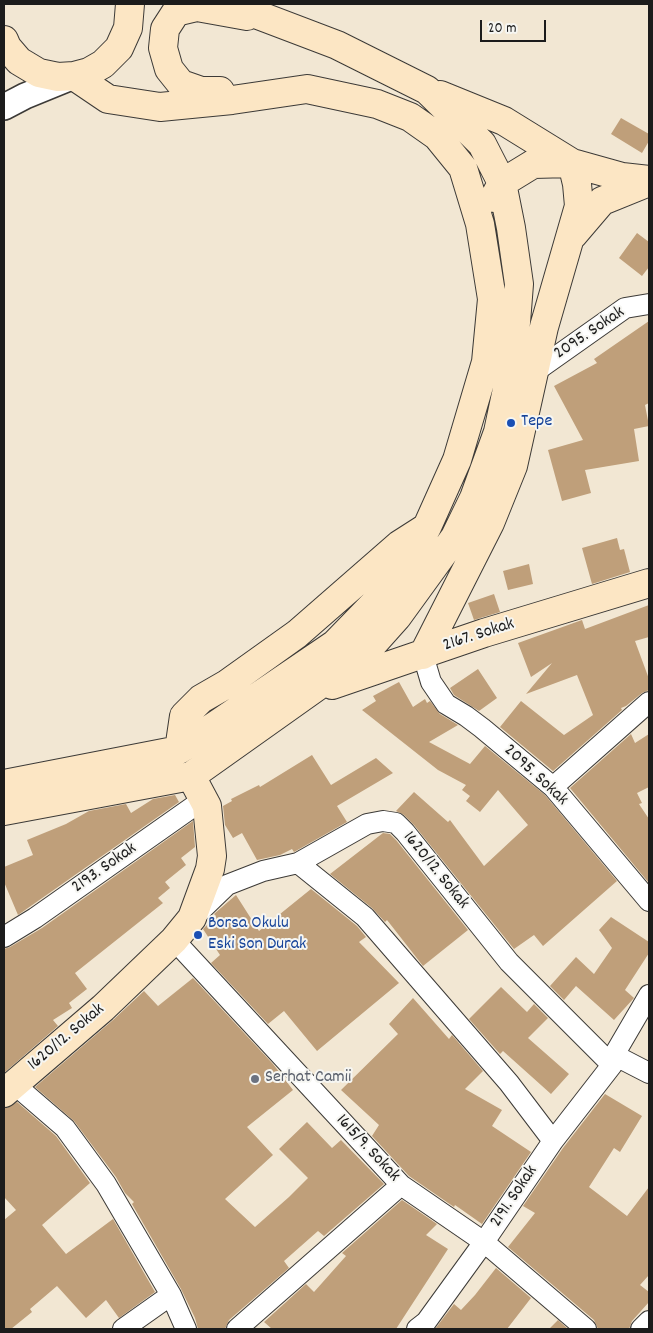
<!DOCTYPE html>
<style>
body{margin:0}
#map{position:relative;width:653px;height:1333px;overflow:hidden;background:#f2e7d3;font-family:Dekko,sans-serif}
canvas{display:block}
.frame{position:absolute;inset:0;border:5px solid #1c1c1c;pointer-events:none}
.scale{position:absolute;left:480px;top:20px;width:66px;height:22px;box-sizing:border-box;border:2px solid #1c1c1c;border-top:0;padding-left:6px;font-size:15px;line-height:18px;white-space:nowrap;color:#1c1c1c;-webkit-text-stroke:4px #f6f6f2;paint-order:stroke}
</style>
<div id="map">
<canvas width="653" height="1333"></canvas>
<div class="frame"></div>
<div class="scale">20 m</div>
</div>
<script>
const ctx = document.querySelector('canvas').getContext('2d');
ctx.lineJoin = 'round';
function fillPath(path, color) { ctx.fillStyle = color; ctx.fill(path, 'evenodd'); }
const shape = rows => new Path2D(rows.map(r => 'M' + r).join(''));
function strokePath(path, color, width, dash) { ctx.strokeStyle = color; ctx.lineWidth = width; ctx.lineCap = dash ? 'butt' : 'round'; ctx.setLineDash(dash || []); ctx.stroke(path); }
function write(font, color, halo, rows, align = 'center') {
  ctx.font = font + ' Dekko,sans-serif'; ctx.lineWidth = 4; ctx.setLineDash([]); ctx.textBaseline = 'middle'; ctx.strokeStyle = halo; ctx.fillStyle = color; for (const [text, x, y, turn = 0] of rows) {
    ctx.save(); ctx.translate(x, y); ctx.rotate((+turn || 0) * Math.PI / 180); ctx.textAlign = isNaN(turn) ? turn : align; if (halo) ctx.strokeText(text, 0, 0); ctx.fillText(text, 0, 0); ctx.restore();
  }
}
fillPath(shape([
 [621,118,649,134,649,141,642,153,611,134],
 [637,233,649,242,649,267,642,276,619,258],
 [649,321,649,403,645,405,649,426,634,429,639,461,585,470,591,493,562,501,548,450,583,440,554,386,597,363,594,359],
 [617,538,620,550,624,549,630,572,592,584,582,548],
 [529,564,533,584,508,590,503,571],
 [494,594,500,612,474,620,468,603],
 [649,605,649,637,635,641,649,679,649,690,642,693,626,706,621,708,622,710,553,771,500,727,521,701,564,735,593,715,577,675,526,694,552,663,531,677,518,643,582,620,585,629],
 [478,669,497,698,479,711,454,695,450,688],
 [399,682,413,707,425,699,427,703,430,701,440,714,458,725,429,742,470,764,485,746,545,795,617,881,543,946,534,935,514,949,414,825,404,815,396,811,414,792,448,822,450,820,484,866,528,825,498,790,480,812,466,801,470,796,462,790,466,785,438,770,362,710,376,701,373,696],
 [631,734,635,743,649,734,649,787,637,793,642,803,639,804,649,819,649,883,570,788],
 [312,755,331,785,376,758,393,773,337,806,347,822,294,852,292,849,280,855,257,860,242,833,233,838,225,825,223,806,232,801,231,799,259,785,260,787],
 [175,795,179,802,18,915,4,882,4,867,33,855,27,840,66,824,89,811,126,804,131,813,153,799],
 [193,821,195,847,181,858,186,865,165,882,170,888,158,898,163,903,75,973,87,989,69,1003,72,1008,53,1020,58,1026,4,1073,4,949,10,947,42,928],
 [383,833,390,834,396,840,468,930,423,966,387,920,385,922,372,908,330,874],
 [311,889,357,926,366,937,359,942,399,983,317,1051,284,1011,268,1024,211,963,220,955,203,929,216,916,214,914,236,895,259,931],
 [611,917,649,942,649,953,625,990,634,998,614,1020,576,986,564,1000,550,986,576,957,594,974,612,948,599,930],
 [193,978,273,1064,293,1090,247,1127,273,1155,225,1199,255,1227,289,1197,308,1178,279,1149,307,1122,332,1148,341,1140,384,1184,324,1236,318,1231,284,1261,289,1268,229,1320,225,1329,198,1329,195,1318,181,1289,132,1204,134,1202,125,1193,116,1177,74,1121,35,1087,113,1020,144,991,158,1006],
 [501,987,527,1012,534,1004,548,1018,528,1038,569,1074,551,1094,503,1051,500,1054,469,1019],
 [413,998,449,1039,452,1035,483,1071,465,1089,502,1110,492,1126,531,1152,482,1224,455,1205,454,1207,409,1176,372,1136,379,1125,341,1090,398,1034,389,1024],
 [605,1094,642,1116,620,1152,614,1148,589,1187,627,1216,649,1187,649,1275,640,1285,649,1292,649,1302,632,1321,629,1329,598,1329,594,1320,508,1247,535,1213,523,1206,563,1148],
 [17,1102,56,1136,90,1183,42,1225,66,1254,113,1219,155,1292,119,1318,106,1300,86,1318,57,1286,30,1309,32,1312,11,1329,4,1329,4,1220,16,1210,4,1197,4,1108,7,1108],
 [402,1200,437,1224,426,1235,448,1249,396,1329,272,1329,264,1322,306,1284,314,1292,346,1256,342,1253],
 [496,1268,531,1298,507,1329,435,1329,454,1304,461,1310,475,1295],
 [558,1320,568,1329,549,1329]
]), '#bf9f7a');
const minor = shape([
 [533,373,625,308,649,304],
 [423,655,431,682,446,704,466,716,482,728,553,787,649,901],
 [553,787,649,702],
 [298,863,365,917,509,1083,553,1141],
 [196,915,227,885,263,871,298,863,367,824,383,821,396,823,405,832,509,962,612,1065],
 [4,937,35,918,204,799],
 [174,940,401,1185,484,1242,586,1329],
 [614,1055,649,1073],
 [14,1084,65,1128,106,1184,171,1295,186,1329],
 [123,1329,171,1295],
 [237,1329,401,1185],
 [417,1329,426,1322,484,1242,553,1141,612,1065,614,1055,649,995],
 [641,1329,649,1321]
]);
const tertiary = shape([
 [4,107,25,96,74,76]
]);
const secondary = shape([
 [4,40,7,47,19,61,39,73,58,77,74,76,89,72,103,64,119,48,128,28,130,4],
 [220,91,201,91,181,84,169,69,163,48,165,29,176,12,197,7,247,16],
 [494,198,502,183,533,164,572,163,622,177,649,180],
 [573,235,602,201,649,182],
 [423,655,490,523,513,466,544,327,579,206,577,184,572,163,504,121,440,95],
 [332,685,484,633,649,583],
 [179,750,184,716,201,699,227,684,297,634,399,545,424,529],
 [4,784,179,750,335,644,402,575,427,527,457,460,486,362,492,299,480,224,463,168,437,136,410,117,377,104,307,89,232,100,160,107,108,99,74,76],
 [4,811,191,776,336,673,372,645,397,617,455,537,474,498,498,432,513,361,519,284,511,228,502,183,482,144,427,90,337,45,229,4],
 [4,1093,103,1008,174,940,192,918,210,869,212,856,207,806,191,776]
]);
strokePath(minor, '#3c3a37', 22);
strokePath(tertiary, '#3c3a37', 28);
strokePath(secondary, '#3c3a37', 30);
strokePath(minor, '#fff', 20);
strokePath(tertiary, '#fff', 25);
strokePath(secondary, '#fce6c4', 28);
for (const [x, y, r, color] of [
 [511,423,5,"#1a4fb4"],
 [198,935,5,"#1a4fb4"],
 [255,1079,5,"#6b7280"]
]) { const dot = new Path2D(); dot.arc(x, y, r, 0, 2 * Math.PI); ctx.fillStyle = color; ctx.fill(dot); strokePath(dot, '#f6f6f2', 2); }
write('18px', '#1c1c1c', '#f6f6f2', [
 ["2095. Sokak",590,334,-34],
 ["2167. Sokak",479,636,-18],
 ["2095. Sokak",535,776,43],
 ["2193. Sokak",105,869,-35],
 ["1620/12. Sokak",435,871,51],
 ["1620/12. Sokak",67,1038,-40],
 ["1615/9. Sokak",367,1149,47],
 ["2191. Sokak",515,1197,-56]
]);
write('18px', '#164399', '#f6f6f2', [
 ["Tepe",521,423],
 ["Borsa Okulu",208,925],
 ["Eski Son Durak",208,946]
], 'left');
write('18px', '#5b616d', '#f6f6f2', [
 ["Serhat Camii",265,1079]
], 'left');
</script>
